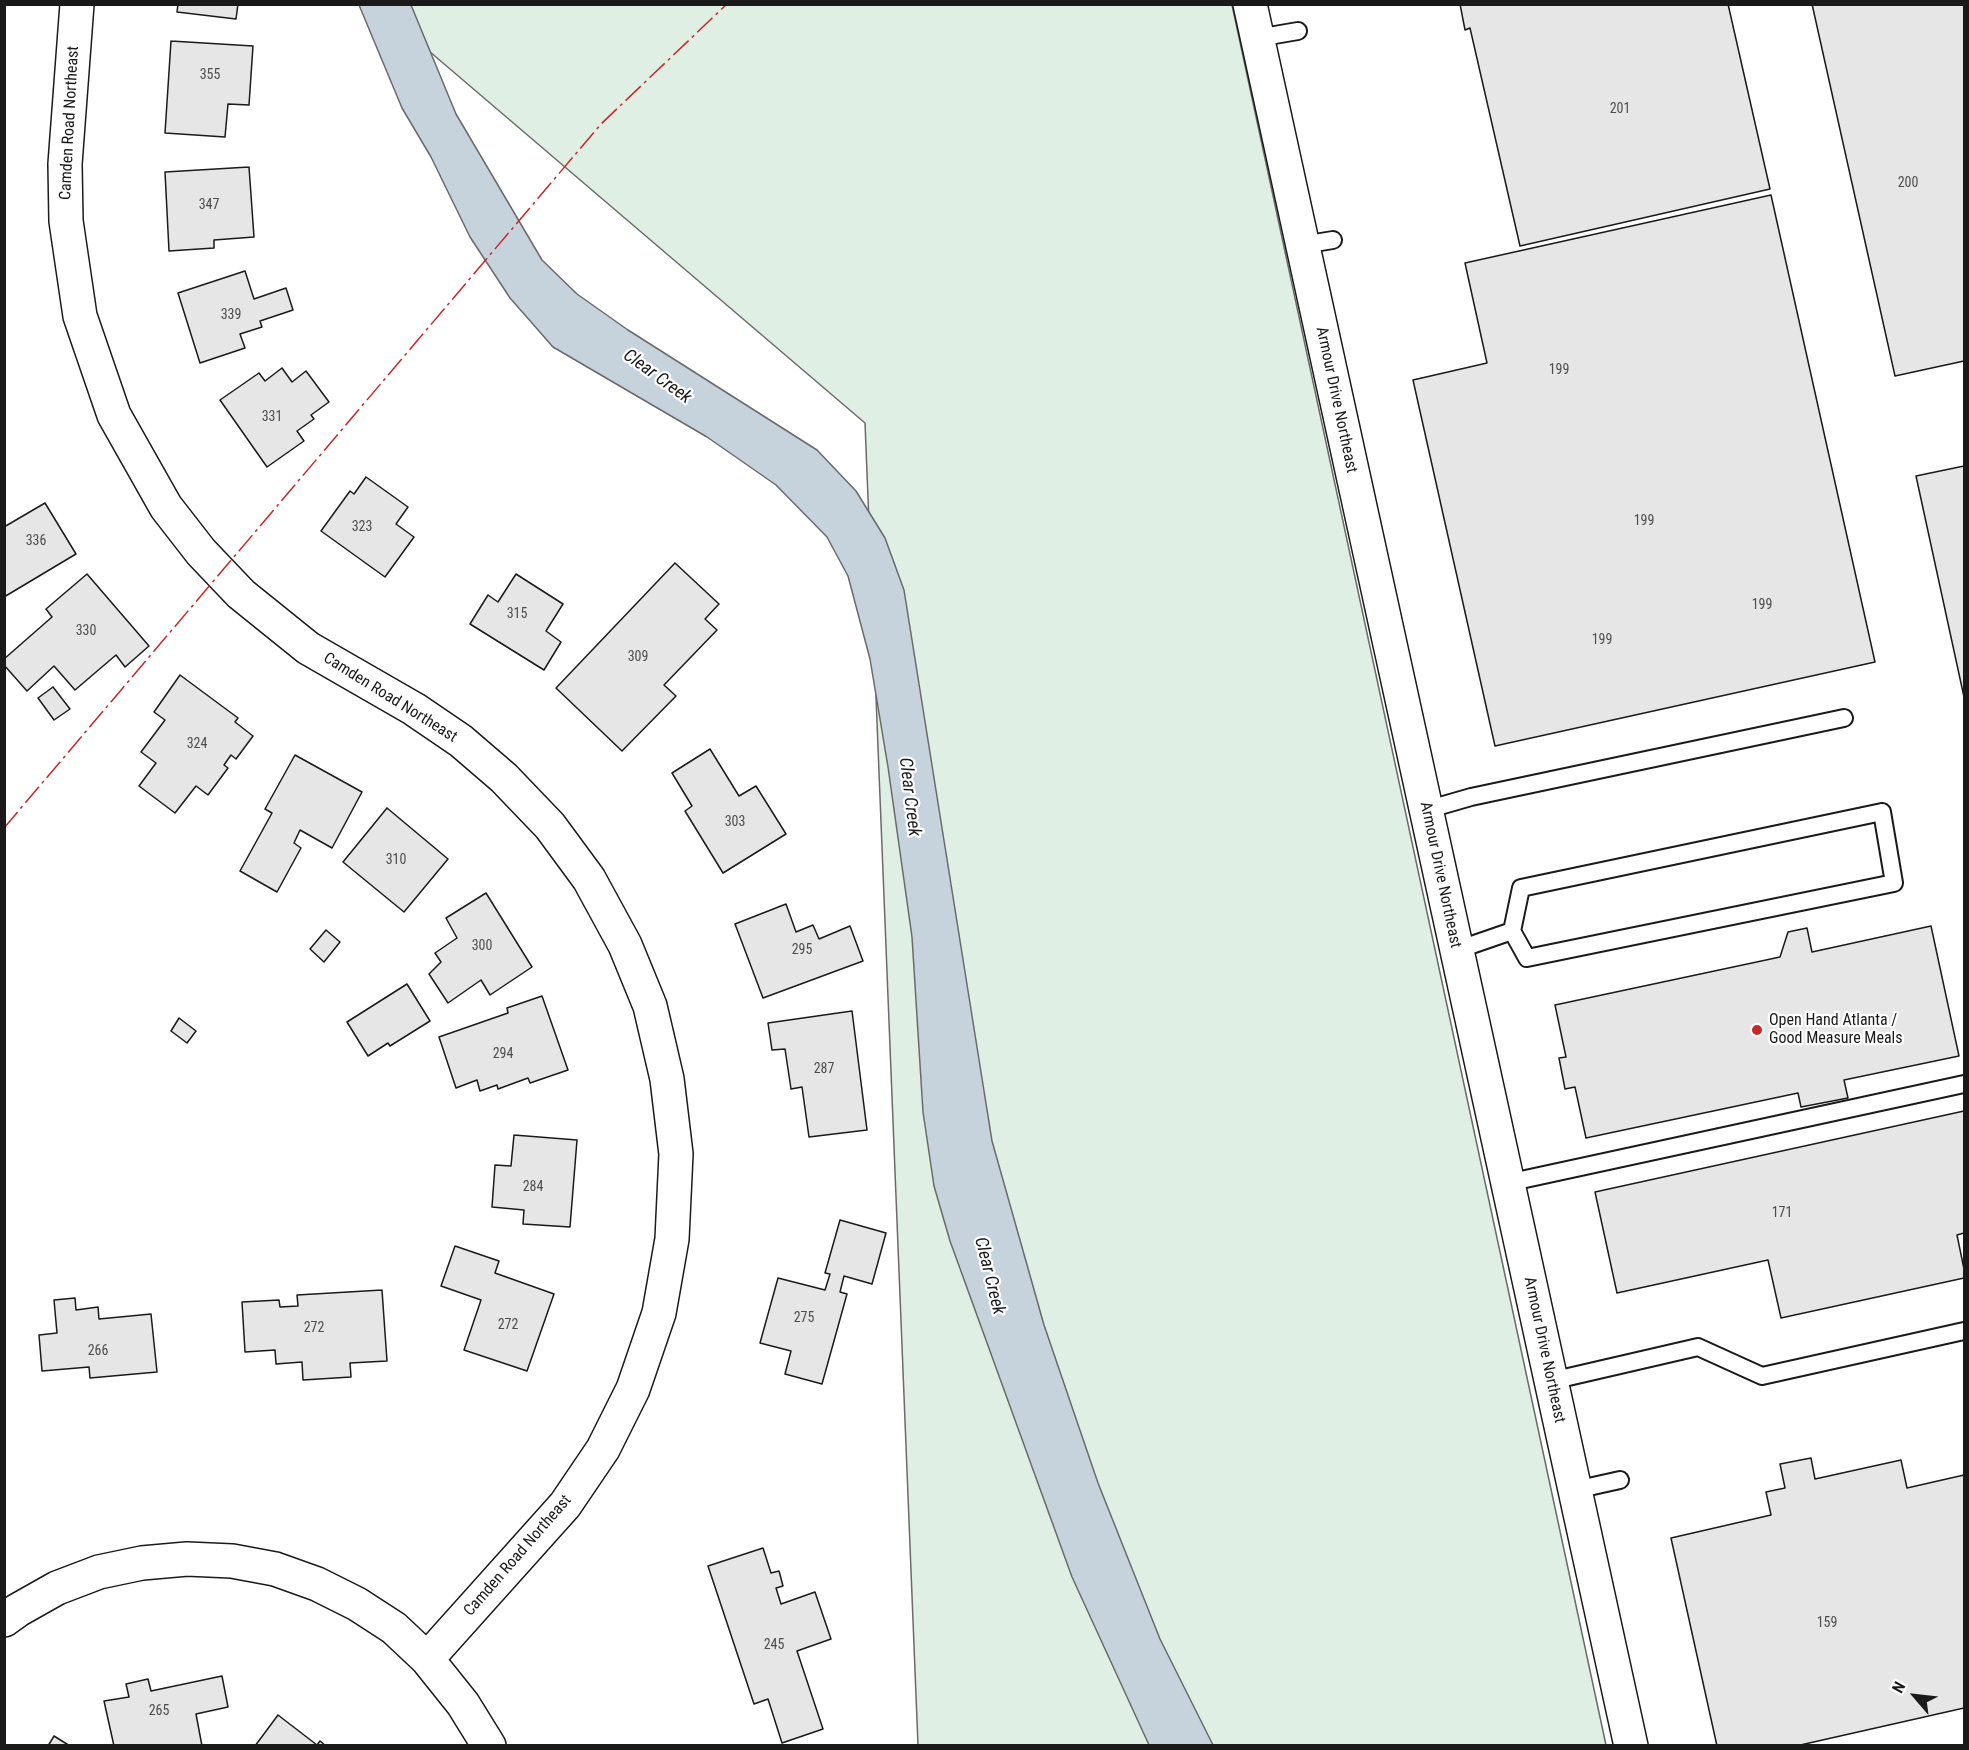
<!DOCTYPE html>
<style>
body{margin:0}
#map{position:relative;width:1969px;height:1750px;overflow:hidden;background:#fff;font-family:"Roboto Condensed",sans-serif}
canvas{display:block}
.frame{position:absolute;inset:0;border:6px solid #1a1a1a;pointer-events:none}
.north{position:absolute;left:1885px;top:1666px;width:60px;height:60px;-webkit-text-stroke:4px #fff;paint-order:stroke;rotate:298deg;font-size:16px;font-weight:700;line-height:24px;text-align:center;color:#1a1a1a}
.north::after{content:'';display:block;margin:auto;width:21px;height:27px;background:#1a1a1a;clip-path:polygon(50% 0,100% 100%,50% 72%,0 100%)}
</style>
<div id="map">
<canvas width="1969" height="1750"></canvas>
<div class="frame"></div>
<div class="north">N</div>
</div>
<script>
const ctx = document.querySelector('canvas').getContext('2d');
ctx.lineJoin = 'round';
function fillPath(path, color) { ctx.fillStyle = color; ctx.fill(path, 'evenodd'); }
const shape = rows => new Path2D(rows.map(r => 'M' + r).join(''));
function strokePath(path, color, width, dash) { ctx.strokeStyle = color; ctx.lineWidth = width; ctx.lineCap = dash ? 'butt' : 'round'; ctx.setLineDash(dash || []); ctx.stroke(path); }
function write(font, color, halo, rows, align = 'center') {
  ctx.font = font + ' "Roboto Condensed",sans-serif'; ctx.lineWidth = 4.5; ctx.setLineDash([]); ctx.textBaseline = 'middle'; ctx.strokeStyle = halo; ctx.fillStyle = color; for (const [text, x, y, turn = 0] of rows) {
    ctx.save(); ctx.translate(x, y); ctx.rotate((+turn || 0) * Math.PI / 180); ctx.textAlign = isNaN(turn) ? turn : align; if (halo) ctx.strokeText(text, 0, 0); ctx.fillText(text, 0, 0); ctx.restore();
  }
}
const green = shape([
 [375,5,1232,5,1606,1745,918,1745,865,423,375,5]
]);
fillPath(green, '#e0efe3');
strokePath(green, '#6a6a6a', 1.5);
const water = shape([
 [359,5,411,5,456,114,542,260,577,294,628,330,817,450,856,491,885,538,904,590,992,1141,1044,1325,1098,1483,1160,1639,1213,1745,1149,1745,1072,1577,950,1241,934,1186,923,1112,912,937,888,767,870,659,848,576,827,537,776,485,707,437,553,347,510,298,470,237,431,157,402,108,359,5]
]);
fillPath(water, '#c6d2dc');
strokePath(water, '#6a6a6a', 1.5);
const building = shape([
 [178,4,238,4,236,19,177,12,178,4],
 [1460,4,1728,4,1770,189,1520,246,1470,28,1465,30,1460,4],
 [1812,4,1964,4,1964,361,1895,376,1812,4],
 [171,41,253,46,249,105,228,104,225,137,165,133,171,41],
 [249,167,254,237,214,240,214,248,169,251,165,172,249,167],
 [1771,195,1875,662,1495,746,1413,380,1487,363,1465,263,1771,195],
 [245,271,254,299,286,288,293,310,260,321,262,327,240,334,245,348,200,363,178,293,245,271],
 [282,368,292,382,306,371,329,402,311,415,314,419,297,431,304,441,267,467,220,400,259,373,265,381,282,368],
 [1964,466,1964,697,1916,476,1964,466],
 [366,477,408,507,396,524,414,537,385,577,321,531,350,491,354,494,366,477],
 [45,503,76,554,4,597,4,527,45,503],
 [675,563,719,604,705,619,717,630,664,685,676,696,622,751,556,688,675,563],
 [87,574,149,646,125,667,116,655,75,690,54,666,27,691,4,665,4,659,52,617,46,609,87,574],
 [516,574,563,604,546,631,561,642,544,670,470,624,488,595,498,602,516,574],
 [180,675,238,718,235,722,253,736,236,759,231,755,224,765,228,768,208,795,196,786,175,813,139,786,156,763,141,752,165,720,154,712,180,675],
 [53,687,70,709,54,720,38,698,53,687],
 [710,749,739,796,756,786,786,834,723,873,685,811,692,806,672,773,710,749],
 [295,755,362,792,332,848,300,830,294,843,301,848,277,892,240,871,272,813,265,809,295,755],
 [387,808,448,859,404,912,343,862,387,808],
 [486,893,532,967,490,995,481,980,448,1003,429,974,441,962,435,953,457,938,446,918,486,893],
 [786,904,796,932,813,925,819,939,850,926,863,961,763,998,735,924,786,904],
 [1931,926,1959,1056,1844,1080,1848,1098,1801,1107,1798,1093,1586,1138,1575,1087,1565,1089,1559,1058,1566,1057,1555,1005,1780,957,1788,932,1807,928,1812,952,1931,926],
 [326,930,340,942,324,962,310,949,326,930],
 [407,984,430,1021,390,1046,388,1043,368,1056,347,1022,407,984],
 [542,996,568,1070,530,1083,528,1078,498,1089,497,1085,480,1091,477,1080,456,1088,439,1037,508,1013,507,1008,542,996],
 [852,1011,867,1130,809,1137,802,1087,791,1089,785,1049,772,1050,768,1023,852,1011],
 [179,1018,196,1031,187,1043,171,1031,179,1018],
 [1964,1111,1964,1233,1957,1235,1964,1269,1964,1278,1781,1318,1768,1260,1617,1293,1595,1192,1964,1111],
 [514,1135,577,1140,570,1227,523,1224,524,1210,492,1207,495,1165,511,1166,514,1135],
 [840,1220,886,1233,872,1284,844,1276,840,1292,847,1294,822,1384,785,1374,791,1351,760,1343,778,1278,825,1290,830,1274,825,1273,840,1220],
 [455,1246,499,1261,495,1273,554,1294,527,1371,464,1350,481,1300,441,1286,455,1246],
 [382,1290,387,1361,350,1363,351,1377,303,1380,302,1362,276,1364,275,1350,245,1352,242,1302,279,1300,280,1307,298,1306,297,1295,382,1290],
 [75,1298,76,1310,98,1307,99,1319,151,1314,157,1372,90,1378,89,1367,42,1371,39,1335,57,1333,54,1300,75,1298],
 [1811,1458,1815,1479,1901,1460,1907,1488,1964,1475,1964,1708,1796,1746,1717,1746,1671,1538,1771,1515,1766,1492,1785,1488,1780,1464,1811,1458],
 [763,1548,771,1573,779,1571,783,1586,776,1588,781,1604,815,1592,831,1639,797,1651,823,1729,782,1743,768,1699,754,1704,708,1566,763,1548],
 [222,1676,228,1707,196,1714,202,1746,114,1746,104,1701,129,1697,126,1684,148,1679,151,1691,222,1676],
 [278,1715,317,1745,320,1741,326,1746,255,1746,278,1715],
 [54,1736,70,1746,48,1746,54,1736]
]);
fillPath(building, '#e6e6e6');
strokePath(building, '#1a1a1a', 1.5);
const lane = shape([
 [1257,38,1298,31],
 [1302,245,1333,240],
 [1426,810,1471,797,1844,718],
 [1882,812,1894,883,1527,958,1512,931,1521,888,1882,812],
 [1457,950,1512,931],
 [1507,1183,1964,1084],
 [1551,1381,1698,1347,1762,1376,1964,1331],
 [1575,1490,1620,1480]
]);
const street = shape([
 [77,4,65,164,66,221,80,316,114,415,166,507,201,552,241,594,308,648,414,709,461,741,504,778,550,826,589,879,625,945,650,1006,667,1079,676,1154,672,1239,659,1313,633,1389,603,1449,565,1505,427,1659],
 [4,1620,18,1610,57,1588,99,1572,142,1563,187,1559,232,1561,275,1569,317,1584,357,1604,394,1628,427,1659,463,1704,489,1746]
]);
const secondary = shape([
 [1250,4,1631,1746]
]);
strokePath(lane, '#1a1a1a', 20);
strokePath(street, '#1a1a1a', 36);
strokePath(secondary, '#1a1a1a', 36);
strokePath(lane, '#fff', 16);
strokePath(street, '#fff', 33);
strokePath(secondary, '#fff', 33);
strokePath(shape([
 [4,828,601,124,727,4]
]), '#c62828', 1.5, [21, 4.5, 3, 4.5]);
for (const [x, y, r, color] of [
 [1757,1030,6,"#c62828"]
]) { const dot = new Path2D(); dot.arc(x, y, r, 0, 2 * Math.PI); ctx.fillStyle = color; ctx.fill(dot); strokePath(dot, '#fff', 2); }
write('14px', '#4d4d4d', null, [
 ["355",210,75],
 ["201",1620,109],
 ["200",1908,183],
 ["347",209,205],
 ["339",231,315],
 ["199",1559,370],
 ["331",272,417],
 ["199",1644,521],
 ["323",362,527],
 ["336",36,541],
 ["199",1762,605],
 ["315",517,614],
 ["330",86,631],
 ["199",1602,640],
 ["309",638,657],
 ["324",197,744],
 ["303",735,822],
 ["310",396,860],
 ["300",482,946],
 ["295",802,950],
 ["294",503,1054],
 ["287",824,1069],
 ["284",533,1187],
 ["171",1782,1213],
 ["275",804,1318],
 ["272",508,1325],
 ["272",314,1328],
 ["266",98,1351],
 ["159",1827,1623],
 ["245",774,1645],
 ["265",159,1711]
]);
write('16px', '#1a1a1a', '#fff', [
 ["Camden Road Northeast",70,123,-87],
 ["Armour Drive Northeast",1336,400,78],
 ["Camden Road Northeast",390,698,32],
 ["Armour Drive Northeast",1440,875,78],
 ["Armour Drive Northeast",1544,1350,78],
 ["Camden Road Northeast",518,1556,-49]
]);
write('16px', '#1a1a1a', '#fff', [
 ["Open Hand Atlanta /",1769,1021],
 ["Good Measure Meals",1769,1039]
], 'left');
write('italic 18px', '#1a1a1a', '#fff', [
 ["Clear Creek",657,377,36],
 ["Clear Creek",909,797,83],
 ["Clear Creek",989,1276,76]
]);
</script>
